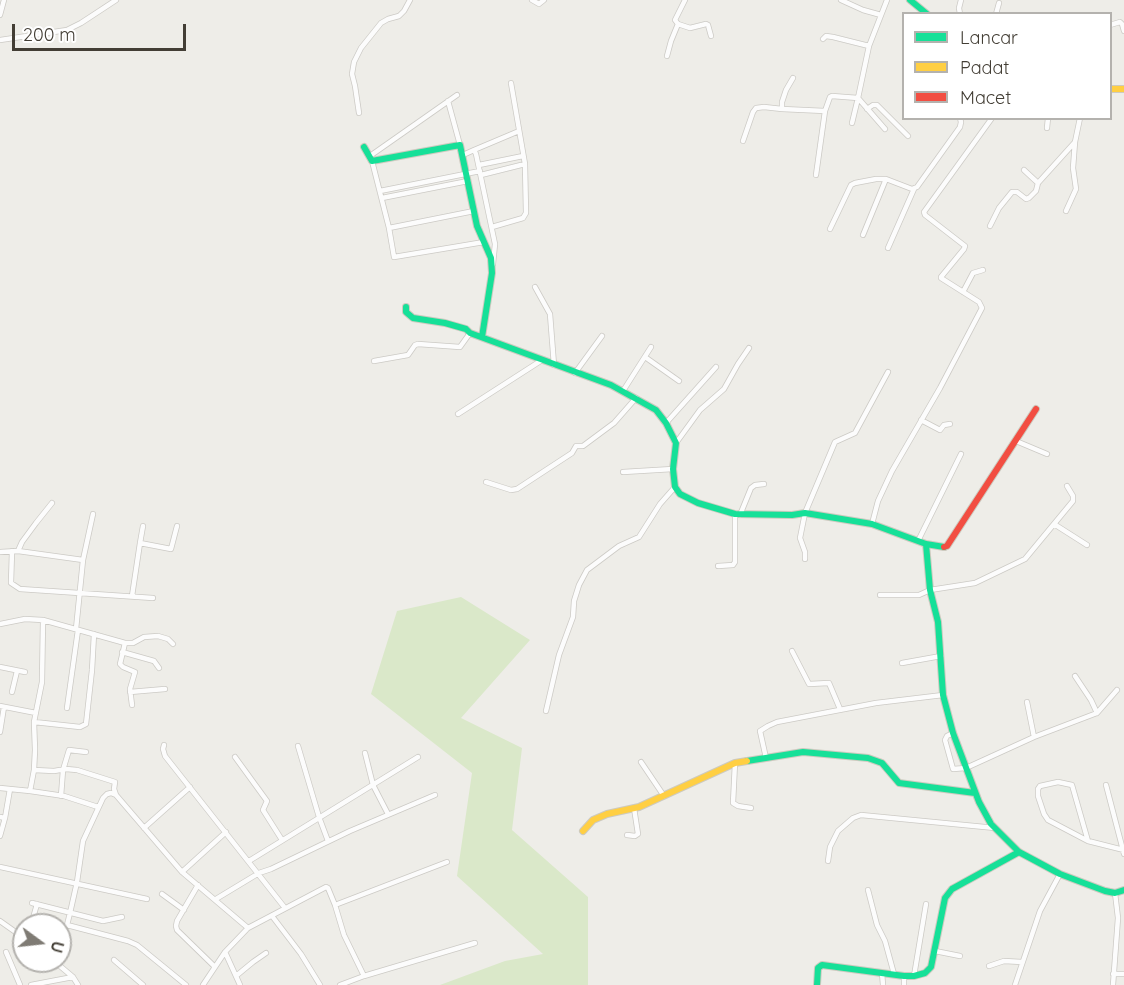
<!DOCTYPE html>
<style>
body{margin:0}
#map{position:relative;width:1124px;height:985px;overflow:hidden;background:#eeede8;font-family:Quicksand,sans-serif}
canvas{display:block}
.legend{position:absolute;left:902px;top:12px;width:210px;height:108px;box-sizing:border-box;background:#fff;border:2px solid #b4b2ae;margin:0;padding:8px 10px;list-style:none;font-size:18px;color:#433e35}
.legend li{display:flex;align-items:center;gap:12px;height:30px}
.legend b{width:30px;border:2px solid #b4b2ae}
.north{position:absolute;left:12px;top:913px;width:60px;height:60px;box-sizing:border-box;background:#fff;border:2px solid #b4b2ae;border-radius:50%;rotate:105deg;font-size:16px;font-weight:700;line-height:24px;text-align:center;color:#433e35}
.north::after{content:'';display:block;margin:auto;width:21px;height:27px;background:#7f7b74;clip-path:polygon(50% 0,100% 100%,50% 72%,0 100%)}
.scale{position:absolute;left:12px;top:24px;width:174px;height:27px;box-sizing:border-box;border:3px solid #433e35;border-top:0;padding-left:8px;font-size:18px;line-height:21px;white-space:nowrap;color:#433e35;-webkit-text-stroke:4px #fff;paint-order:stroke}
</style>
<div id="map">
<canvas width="1124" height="985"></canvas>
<ul class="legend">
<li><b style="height:8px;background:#16e098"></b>Lancar</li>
<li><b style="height:8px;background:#ffcf43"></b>Padat</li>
<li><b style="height:8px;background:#f24e42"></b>Macet</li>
</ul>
<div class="north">U</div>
<div class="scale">200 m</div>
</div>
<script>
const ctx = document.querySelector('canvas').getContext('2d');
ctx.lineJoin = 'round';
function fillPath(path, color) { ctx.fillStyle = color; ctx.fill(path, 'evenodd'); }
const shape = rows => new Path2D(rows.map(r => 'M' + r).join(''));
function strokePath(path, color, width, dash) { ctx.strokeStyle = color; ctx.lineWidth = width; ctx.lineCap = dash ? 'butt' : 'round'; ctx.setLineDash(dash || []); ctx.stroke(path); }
fillPath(shape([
 [461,597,530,640,461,718,522,748,512,830,588,897,588,985,440,985,505,961,543,954,457,876,472,773,371,694,397,611]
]), '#dae8c9');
const street = shape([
 [532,0,539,4,544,0],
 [685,0,675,20,678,24,690,28,706,24,708,25,711,36],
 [841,0,863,10,881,15],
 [960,14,959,8,961,0],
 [996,14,999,3],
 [0,15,4,0],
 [1110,25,1120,22,1122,24,1124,31],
 [823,39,826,36,833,37,869,46],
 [0,40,67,30,81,23,116,0],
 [667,56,671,41,678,24],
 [793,78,786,90,782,102,782,109,825,111],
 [448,101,460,145],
 [867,109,873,105,877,105,908,136],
 [359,113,355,86,352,74,354,62,361,48,381,23,388,19,399,16,404,11,410,0],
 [1047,128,1048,118],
 [885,129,858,98,869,46,887,0],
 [743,141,753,112,756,108,764,107,782,109],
 [474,150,519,131],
 [463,155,474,150,476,154,495,244,493,264],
 [370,156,457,95],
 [372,161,389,228,394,257,484,242],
 [479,165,523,156],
 [1024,170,1038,183,1075,142],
 [481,175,525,164],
 [816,175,825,111,830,97,832,96,858,98,852,123],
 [380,191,480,171],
 [382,198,468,181],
 [1066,211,1076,189,1073,168,1075,142,1080,118],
 [990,226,999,208,1012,192,1017,192,1026,199,1029,198,1036,191,1038,183],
 [492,227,523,218,526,213,525,164,511,83],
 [389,228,474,211],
 [830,229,851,185,855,183,876,179,886,179,912,189,917,187,960,127,961,122,960,118],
 [863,235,886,179],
 [888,248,914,189],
 [535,287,550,314,554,365],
 [963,292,973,273,983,270],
 [645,357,679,381],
 [374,361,408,355,415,345,418,344,460,347,470,333],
 [575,373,602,336],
 [623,391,651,347],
 [458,414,542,360],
 [921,420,940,430,944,425,950,424],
 [666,423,716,367],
 [1016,441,1047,454],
 [676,443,700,410,724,389,738,364,749,348],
 [623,472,673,469],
 [486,482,511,490,517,489,572,453,576,446,583,446,614,423,636,398],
 [740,515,751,488,755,485,764,484],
 [872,524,878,501,892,471,940,388,982,308,979,302,941,278,941,277,964,249,965,246,925,215,924,212,992,118],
 [1054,524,1087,545],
 [918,541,961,454],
 [140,543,171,549,177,526],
 [12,551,11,583,20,589,153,598],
 [18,551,22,542,36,523,52,503],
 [0,552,18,551,83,560],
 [805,559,805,552,800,538,805,513,835,442,855,433,888,372],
 [718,566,733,565,735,562,735,514],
 [880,595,919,595,930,590,975,583,1025,559,1073,501,1073,496,1067,486],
 [132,596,140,543,143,526],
 [0,624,25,619,43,620,125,643,133,643,144,637,158,636,168,639,173,644],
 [76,629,83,560,93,514],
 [125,643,120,664,123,667,135,672,130,689,132,705],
 [792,651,809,684,829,683,840,709],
 [122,652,154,661,159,668],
 [902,663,941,656],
 [0,667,25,672],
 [12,692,17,671],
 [130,692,165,689],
 [1027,702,1034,737],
 [0,706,36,713],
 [67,708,78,630],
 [546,711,559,655,573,617,574,601,579,585,587,570,619,546,639,537,660,504,675,487],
 [1097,713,1117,690],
 [34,722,80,727,86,724,92,670,94,634],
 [0,732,4,707],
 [953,733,947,736,945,740,953,769,966,768,1034,737,1097,713,1091,700,1075,676],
 [164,745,163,749,165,756,285,908],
 [298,746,319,817,328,841],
 [365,753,373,785,388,814],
 [235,757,267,801,263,810,282,840],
 [766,758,760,731,768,726,777,722,876,703,943,695],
 [641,762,664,796],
 [735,763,733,803,738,806,751,808],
 [34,770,54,771,66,769,77,770,115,782,114,789,116,795,182,872,248,928],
 [1106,785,1124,854],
 [0,788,30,791,64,796,98,807],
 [30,791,34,770,35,750,34,722,42,682,43,620],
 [61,796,63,770,69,750,86,752],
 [0,817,5,818,10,789],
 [144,828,190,787],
 [627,835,635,836,638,834,634,808],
 [0,836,5,818],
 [1088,841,1072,785,1058,782,1040,786,1038,789,1038,796,1044,814,1048,820,1088,841,1124,850],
 [249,861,418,757],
 [828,861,830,847,838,831,853,818,861,815,995,828],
 [0,867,147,899],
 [182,872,226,832],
 [198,885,177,921,176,926,177,930,215,967],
 [868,890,877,925,885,941,894,974],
 [162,894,184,910],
 [216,899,259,873,271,869,350,831,435,795],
 [32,903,103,921,122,917],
 [335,905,447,862],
 [272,916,301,954,320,985],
 [0,921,24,938],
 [31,925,37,904],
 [67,925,128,941,137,945,186,985],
 [60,931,67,925,70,913,77,882,83,841,103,798,107,794,111,793,116,795],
 [935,951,960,956],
 [6,952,20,985],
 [225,952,240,985],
 [114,960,143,985],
 [54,961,73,977,78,985],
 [989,966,1004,961,1022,962],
 [882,973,883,985],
 [1113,974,1124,974],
 [236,976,253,962,266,953],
 [914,976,926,904],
 [31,985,73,977],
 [203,985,225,952,248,928,326,887,328,888,335,905,344,935,364,976],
 [340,985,364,976,475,943],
 [904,985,904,976],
 [1015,985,1040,911,1060,874],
 [1113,985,1118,918,1115,893]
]);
const fast = shape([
 [910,0,927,14],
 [364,147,372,161,460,145,477,226,491,258,492,273,482,337],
 [406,307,406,312,413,318,445,323,466,329,470,333,611,385,656,410,666,423,676,443,673,469,675,487,680,494,698,503,735,514,792,515,805,513,872,524,926,544,944,547],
 [926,544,930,590,938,622,943,695,953,733,979,802,991,824,1019,852,1060,874,1105,891,1115,893,1124,890],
 [747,761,803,752,868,758,882,763,899,783,975,793],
 [817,985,818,968,822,965,904,976,914,976,925,973,931,967,945,898,952,889,1019,852]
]);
const slow = shape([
 [1110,89,1124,89],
 [583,831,593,820,607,814,639,807,735,763,747,761]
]);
const jam = shape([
 [944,547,947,546,1036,409]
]);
strokePath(street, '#cccac5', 6);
strokePath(fast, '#cdcabf', 8);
strokePath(slow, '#cdcabf', 8);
strokePath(jam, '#cdcabf', 8);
strokePath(street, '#fcfcfc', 4.5);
strokePath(fast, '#16e098', 6);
strokePath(slow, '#ffcf43', 6);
strokePath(jam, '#f24e42', 6);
</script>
